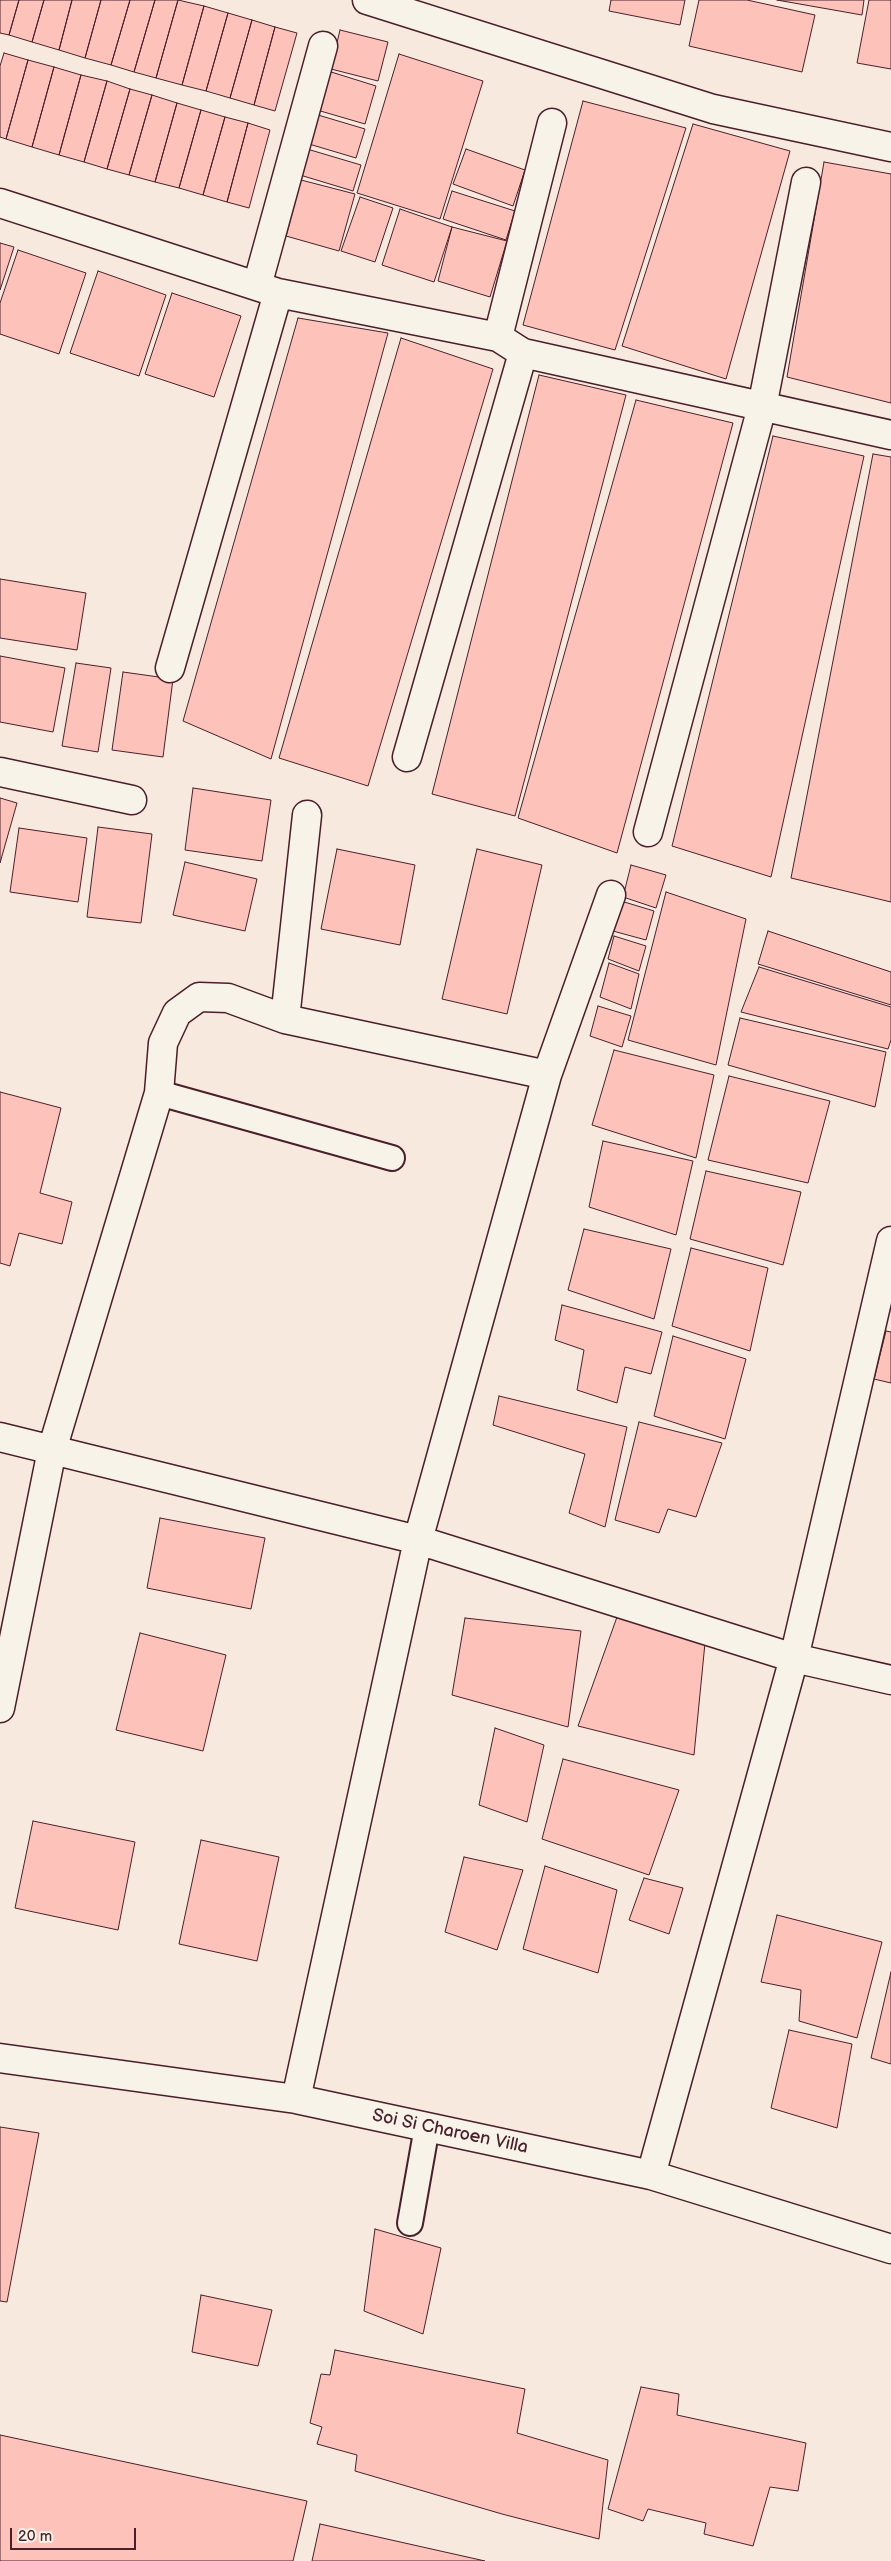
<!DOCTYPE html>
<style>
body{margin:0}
#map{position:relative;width:891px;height:2561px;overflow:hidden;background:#f8e9df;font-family:"Balsamiq Sans",sans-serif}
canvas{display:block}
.scale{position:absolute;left:10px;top:2528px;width:126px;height:22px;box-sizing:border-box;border:2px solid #4a1f2b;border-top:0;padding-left:6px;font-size:15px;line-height:18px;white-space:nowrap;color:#4a1f2b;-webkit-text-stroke:4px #f7f3e8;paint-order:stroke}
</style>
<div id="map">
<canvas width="891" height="2561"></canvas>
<div class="scale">20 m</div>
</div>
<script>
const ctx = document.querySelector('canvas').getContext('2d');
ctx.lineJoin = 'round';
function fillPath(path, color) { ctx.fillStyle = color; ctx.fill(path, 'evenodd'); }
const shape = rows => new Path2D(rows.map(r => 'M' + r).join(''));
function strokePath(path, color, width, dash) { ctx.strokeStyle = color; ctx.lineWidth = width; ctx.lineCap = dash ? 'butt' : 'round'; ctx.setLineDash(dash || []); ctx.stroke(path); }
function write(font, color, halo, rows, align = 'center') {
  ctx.font = font + ' "Balsamiq Sans",sans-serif'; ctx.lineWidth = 5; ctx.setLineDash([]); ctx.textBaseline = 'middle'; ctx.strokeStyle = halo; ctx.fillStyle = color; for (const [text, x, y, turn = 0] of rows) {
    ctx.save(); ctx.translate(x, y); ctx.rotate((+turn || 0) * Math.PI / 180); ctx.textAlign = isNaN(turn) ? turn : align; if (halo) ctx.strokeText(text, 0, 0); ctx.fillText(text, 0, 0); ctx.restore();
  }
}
const building = shape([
 [0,0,19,0,9,35,0,33,0,0],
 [19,0,44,0,32,42,9,35,19,0],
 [44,0,72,0,59,50,32,42,44,0],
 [72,0,101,0,85,58,59,50,72,0],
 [101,0,130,0,111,65,85,58,101,0],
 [130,0,155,0,134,72,111,65,130,0],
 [155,0,178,0,156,78,134,72,155,0],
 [178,0,204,6,182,85,156,78,178,0],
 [611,0,685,0,680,25,609,11,611,0],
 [699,0,747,0,815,15,802,72,689,46,699,0],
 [777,0,864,0,862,15,777,0],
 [869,0,891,0,891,69,857,63,869,0],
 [204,6,228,13,206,91,182,85,204,6],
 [228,13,252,20,230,98,206,91,228,13],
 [252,20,275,27,254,105,230,98,252,20],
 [275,27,297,33,275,111,254,105,275,27],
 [340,30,388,42,378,81,331,69,340,30],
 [4,53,28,60,6,139,0,137,0,66,4,53],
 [399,54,483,81,440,219,357,193,399,54],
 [28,60,54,67,32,147,6,139,28,60],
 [54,67,81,75,59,155,32,147,54,67],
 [328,71,376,86,365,124,317,110,328,71],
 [81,75,107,81,84,162,59,155,81,75],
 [107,81,130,89,107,169,84,162,107,81],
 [130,89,152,95,129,175,107,169,130,89],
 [152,95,177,103,155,182,129,175,152,95],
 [583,101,686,128,615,350,523,325,583,101],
 [177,103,201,110,179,188,155,182,177,103],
 [201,110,225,117,203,195,179,188,201,110],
 [318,115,365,129,356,158,309,144,318,115],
 [225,117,248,123,227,202,203,195,225,117],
 [248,123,270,130,249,208,227,202,248,123],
 [693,124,790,151,726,379,622,346,693,124],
 [307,149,361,165,353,191,300,175,307,149],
 [466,149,525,170,513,206,453,184,466,149],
 [824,162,891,174,891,403,787,377,824,162],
 [301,180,355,194,339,251,286,236,301,180],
 [452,191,515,211,506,240,443,219,452,191],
 [360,197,393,208,375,262,341,251,360,197],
 [400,209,452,227,434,282,382,265,400,209],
 [452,227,507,241,490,297,438,281,452,227],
 [0,243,14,247,0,290,0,243],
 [18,250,86,273,59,354,0,334,0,303,18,250],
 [98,271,166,295,139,376,70,353,98,271],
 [172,293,241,316,214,397,145,374,172,293],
 [298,318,388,333,271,759,183,721,298,318],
 [401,338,493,369,368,786,279,758,401,338],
 [539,375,626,395,515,816,432,794,539,375],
 [636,400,733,423,617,853,518,818,636,400],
 [773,436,864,456,771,877,672,846,773,436],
 [873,454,891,457,891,902,791,878,873,454],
 [0,579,86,593,77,650,0,638,0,579],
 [0,656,65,668,53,732,0,722,0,656],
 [76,663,111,668,98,752,62,746,76,663],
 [123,672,173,679,163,757,112,750,123,672],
 [193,788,271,800,262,861,185,850,193,788],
 [0,798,17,803,0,863,0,798],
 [98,827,152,834,141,923,87,917,98,827],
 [19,828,87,838,78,902,10,892,19,828],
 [337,849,415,865,400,945,321,929,337,849],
 [477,849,542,865,507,1014,442,999,477,849],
 [185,862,257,879,245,931,173,915,185,862],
 [631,865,666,875,656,908,623,897,631,865],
 [666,892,746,919,716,1065,628,1040,666,892],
 [621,901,654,911,646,940,613,931,621,901],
 [768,931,891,972,891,1005,758,964,768,931],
 [614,936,646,946,639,971,608,959,614,936],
 [609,963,639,974,631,1009,600,997,609,963],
 [759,967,891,1007,891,1040,888,1049,741,1012,759,967],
 [598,1006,631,1016,622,1047,590,1036,598,1006],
 [740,1018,886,1052,875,1107,728,1065,740,1018],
 [614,1050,714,1075,696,1158,592,1125,614,1050],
 [729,1076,830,1101,808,1183,708,1160,729,1076],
 [0,1092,61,1108,40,1193,72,1202,62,1244,19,1233,10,1266,0,1263,0,1092],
 [603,1141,693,1161,676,1235,589,1207,603,1141],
 [706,1171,801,1192,783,1265,690,1239,706,1171],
 [584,1229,671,1249,654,1319,568,1290,584,1229],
 [691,1248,768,1268,750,1351,672,1326,691,1248],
 [562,1305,662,1332,651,1374,625,1367,617,1403,577,1390,584,1350,555,1340,562,1305],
 [886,1331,891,1332,891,1383,874,1379,886,1331],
 [673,1336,746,1359,725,1439,654,1416,673,1336],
 [499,1396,627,1427,605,1527,569,1513,585,1454,493,1425,499,1396],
 [639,1422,722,1443,696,1517,668,1509,659,1533,615,1520,639,1422],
 [160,1518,265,1538,251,1609,147,1588,160,1518],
 [617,1617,705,1643,694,1755,578,1726,617,1617],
 [465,1618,581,1631,568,1727,452,1695,465,1618],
 [140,1633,226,1655,203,1751,116,1730,140,1633],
 [495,1728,544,1745,527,1822,479,1805,495,1728],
 [563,1759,679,1790,649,1875,542,1839,563,1759],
 [33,1821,135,1842,118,1930,15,1908,33,1821],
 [201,1840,279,1857,257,1961,179,1944,201,1840],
 [464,1857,523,1870,497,1950,445,1932,464,1857],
 [545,1866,617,1890,598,1973,523,1949,545,1866],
 [644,1878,683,1888,669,1934,629,1920,644,1878],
 [777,1915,882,1942,857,2038,799,2021,801,1990,761,1982,777,1915],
 [891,1972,891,2064,871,2058,891,1972],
 [789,2030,852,2044,837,2128,771,2108,789,2030],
 [0,2127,39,2133,7,2302,0,2301,0,2127],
 [375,2229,441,2248,423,2334,364,2311,375,2229],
 [201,2295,272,2310,258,2366,192,2352,201,2295],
 [335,2350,525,2389,517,2433,608,2460,599,2539,502,2514,355,2471,357,2455,317,2444,322,2427,310,2423,321,2374,330,2375,335,2350],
 [641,2387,679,2394,677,2415,806,2443,798,2491,770,2487,753,2546,704,2534,706,2523,648,2509,643,2521,608,2509,641,2387],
 [0,2435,307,2501,293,2561,0,2561,0,2435],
 [320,2524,485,2561,312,2561,320,2524]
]);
fillPath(building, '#fdc2b9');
strokePath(building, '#4a1f2b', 1);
const lane = shape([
 [159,1093,392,1158],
 [410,2223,427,2127]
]);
const street = shape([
 [367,0,713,109,891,147],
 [0,203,278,293,498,337,523,353,891,435],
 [257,286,323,46],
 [498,337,552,123],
 [170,668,278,293],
 [407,757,523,353],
 [0,772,132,800],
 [648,832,762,407,806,182],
 [285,1019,307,815],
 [0,1437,418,1540,794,1658,891,1680],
 [0,1708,52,1450,159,1093,163,1043,177,1013,199,997,228,998,285,1019,547,1075],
 [0,2058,296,2099,651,2175,891,2249],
 [296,2099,418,1540,547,1075,611,895],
 [651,2175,794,1658,891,1241]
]);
strokePath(lane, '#4a1f2b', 28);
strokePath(street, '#4a1f2b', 31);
strokePath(lane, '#f7f3e8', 24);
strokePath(street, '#f7f3e8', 28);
write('18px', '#4a1f2b', '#f7f3e8', [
 ["Soi Si Charoen Villa",450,2132,12]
]);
</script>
